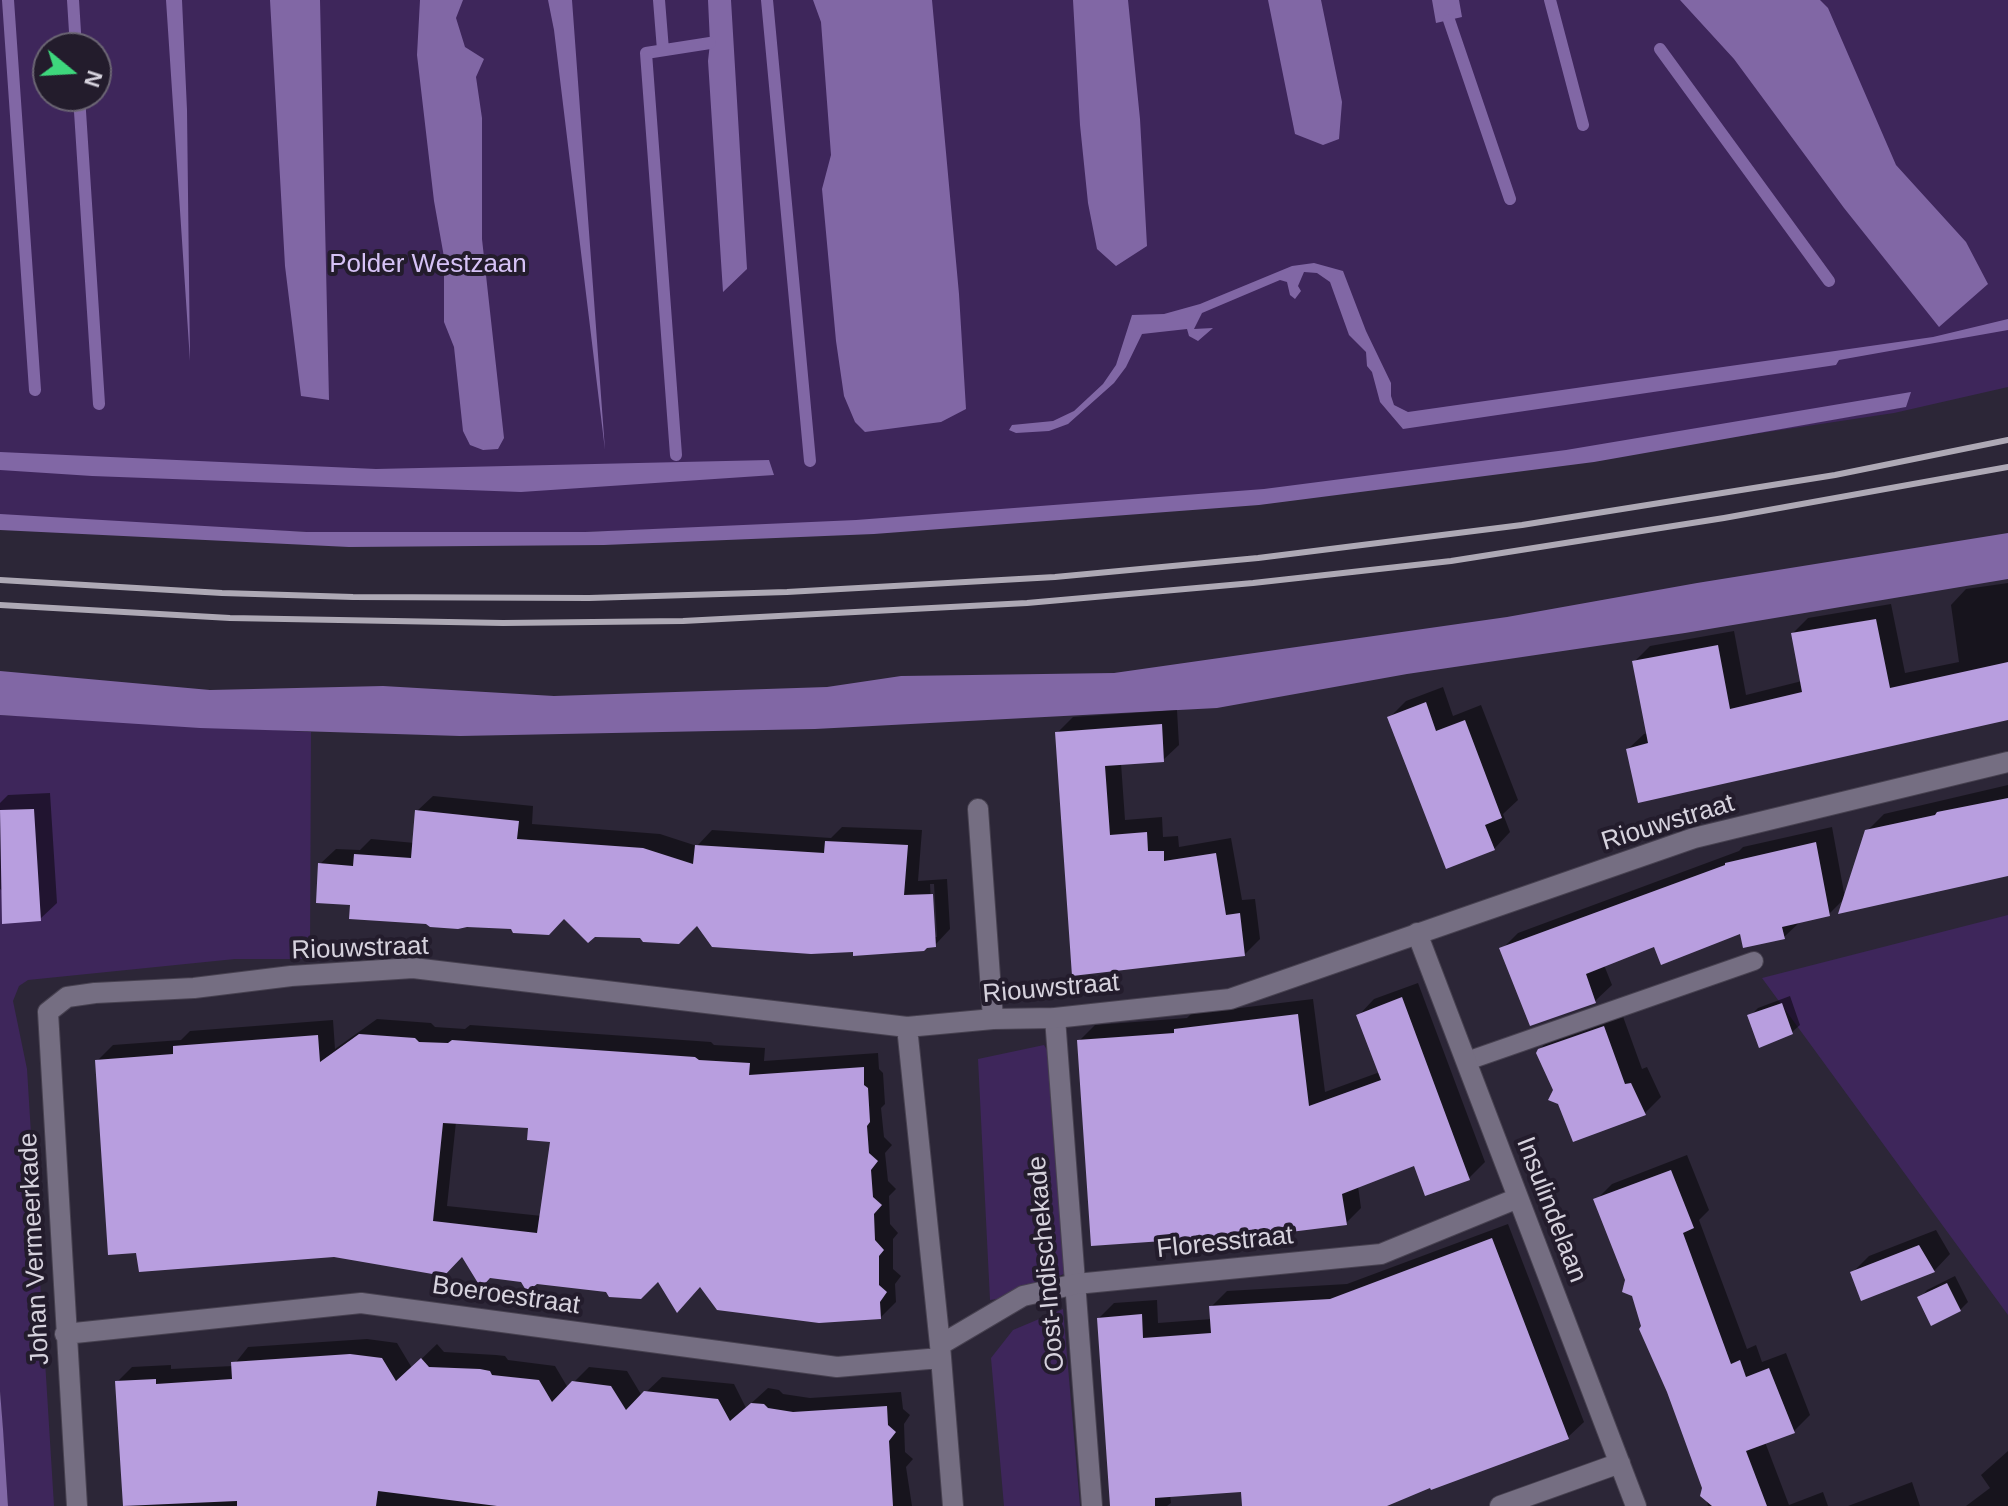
<!DOCTYPE html>
<style>
body{margin:0}
#map{position:relative;width:2008px;height:1506px;overflow:hidden;background:#2c2637;font-family:Arial,sans-serif}
canvas{display:block}
.north{position:absolute;left:32px;top:32px;width:80px;height:80px;box-sizing:border-box;background:#231c2c;border:2px solid #6b6573;border-radius:50%;rotate:108deg;font-size:22px;font-weight:700;line-height:32px;text-align:center;color:#d6d2dd}
.north::after{content:'';display:block;margin:auto;width:28px;height:36px;background:#3ed77d;clip-path:polygon(50% 0,100% 100%,50% 72%,0 100%)}
</style>
<div id="map">
<canvas width="2008" height="1506"></canvas>
<div class="north">N</div>
</div>
<script>
const ctx = document.querySelector('canvas').getContext('2d');
ctx.lineJoin = 'round';
function fillPath(path, color) { ctx.fillStyle = color; ctx.fill(path, 'evenodd'); }
const shape = rows => new Path2D(rows.map(r => 'M' + r).join(''));
function strokePath(path, color, width, dash) { ctx.strokeStyle = color; ctx.lineWidth = width; ctx.lineCap = dash ? 'butt' : 'round'; ctx.setLineDash(dash || []); ctx.stroke(path); }
function write(font, color, halo, rows, align = 'center') {
  ctx.font = font + ' Arial,sans-serif'; ctx.lineWidth = 8; ctx.setLineDash([]); ctx.textBaseline = 'middle'; ctx.strokeStyle = halo; ctx.fillStyle = color; for (const [text, x, y, turn = 0] of rows) {
    ctx.save(); ctx.translate(x, y); ctx.rotate((+turn || 0) * Math.PI / 180); ctx.textAlign = isNaN(turn) ? turn : align; if (halo) ctx.strokeText(text, 0, 0); ctx.fillText(text, 0, 0); ctx.restore();
  }
}
fillPath(shape([
 [0,0,2008,0,2008,387,1894,413,1721,439,1905,407,1463,472,1000,517,585,532,307,532,0,518],
 [48,48,96,48,96,96,48,96],
 [0,715,311,732,310,959,235,959,28,980,19,986,13,1001,27,1069,54,1506,8,1506,0,1391],
 [2008,915,2008,1315,1762,978],
 [1044,1045,1052,1058,1066,1273,1010,1297,990,1300,978,1059],
 [1063,1309,1080,1506,1004,1506,991,1358,1013,1330]
]), '#3e265b');
fillPath(shape([
 [166,0,182,0,187,110,190,361],
 [270,0,320,0,329,400,301,396,285,266],
 [420,0,463,0,456,18,465,47,484,59,476,77,482,118,482,239,504,438,498,449,483,450,470,445,463,431,454,347,444,322,444,257,434,201,417,55],
 [548,0,572,0,605,450,554,30],
 [708,0,731,0,747,269,723,292,708,61,710,43],
 [813,0,932,0,959,294,966,409,941,422,865,432,855,422,844,396,836,341,822,189,831,155,821,22],
 [1073,0,1128,0,1140,119,1147,246,1116,266,1097,249,1088,203,1080,125],
 [1268,0,1321,0,1342,102,1339,139,1323,145,1295,134],
 [1432,0,1459,0,1462,17,1436,23],
 [1680,0,1820,0,1828,8,1896,165,1966,242,1988,284,1939,327,1844,208,1734,59],
 [1314,263,1343,271,1366,331,1391,383,1391,396,1394,405,1408,412,1933,337,2008,319,2008,330,1839,360,1836,365,1403,429,1380,402,1372,372,1367,366,1366,352,1349,335,1330,282,1317,273,1304,272,1298,286,1301,291,1295,299,1290,295,1287,282,1280,280,1202,313,1194,329,1213,328,1198,341,1189,336,1187,329,1142,334,1126,367,1114,383,1068,424,1049,431,1016,433,1009,430,1012,425,1053,421,1074,411,1103,384,1116,365,1132,315,1164,314,1200,304,1292,266],
 [1911,392,1906,407,1594,462,1259,505,874,534,604,545,349,547,0,530,0,514,307,532,585,532,856,520,1264,489,1566,450],
 [0,452,376,469,769,460,774,475,521,492,92,476,0,470],
 [2008,533,2008,579,1685,633,1407,674,1217,708,815,729,460,736,200,728,0,715,0,671,210,690,383,686,554,696,827,687,901,676,1114,673,1507,617,1697,583],
 [0,1391,3,1429,8,1506,0,1506]
]), '#8167a5');
fillPath(shape([
 [2008,583,2008,718,1628,749,1644,734,1648,733,1635,661,1650,646,1734,631,1746,695,1802,681,1793,633,1808,618,1891,604,1905,673,1959,662,1951,605,1966,589],
 [1443,687,1453,716,1481,705,1518,800,1503,814,1510,832,1494,849,1389,718,1406,701],
 [1177,710,1179,745,1163,760,1121,763,1125,820,1162,817,1163,837,1178,836,1179,847,1231,838,1242,900,1255,899,1260,939,1244,955,1073,974,1057,733,1073,717],
 [2008,785,2008,874,1867,831,1884,814],
 [50,793,57,903,40,919,0,889,0,803,8,795],
 [433,796,533,806,532,824,660,834,697,846,712,830,831,838,842,827,922,830,918,881,947,879,950,929,935,945,855,950,697,923,641,936,565,917,512,927,427,922,352,903,320,864,336,849,360,850,371,839,415,843,417,811],
 [930,884,934,884,937,937,933,937],
 [1832,827,1845,898,1829,914,1801,921,1784,937,1742,932,1656,945,1604,965,1612,985,1595,1001,1502,949,1518,933,1739,851,1743,847],
 [1418,983,1485,1162,1469,1178,1415,1164,1358,1186,1361,1208,1346,1223,1079,1041,1095,1025,1187,1018,1191,1014,1313,999,1325,1092,1380,1072,1359,1015,1374,999],
 [1790,996,1800,1025,1792,1032,1750,1016,1758,1008],
 [1621,1011,1642,1069,1647,1067,1661,1097,1645,1113,1555,1090,1539,1050,1556,1033],
 [377,1019,431,1023,435,1027,465,1029,470,1025,711,1042,714,1045,765,1048,764,1061,878,1053,879,1069,883,1073,885,1104,881,1108,884,1137,892,1145,885,1153,888,1181,896,1189,889,1196,890,1224,898,1233,893,1239,893,1269,901,1276,895,1284,896,1302,880,1318,658,1280,607,1291,523,1280,463,1254,334,1255,97,1061,113,1045,181,1040,190,1031,333,1020,335,1049],
 [456,1122,530,1126,552,1140,542,1216,447,1206],
 [1687,1155,1709,1210,1699,1220,1747,1349,1756,1345,1762,1362,1786,1353,1810,1415,1794,1431,1765,1442,1789,1505,1823,1492,1828,1506,1708,1506,1704,1487,1596,1200,1612,1184],
 [1508,1224,1584,1422,1568,1437,1431,1485,1382,1506,1244,1506,1243,1489,1170,1495,1171,1503,1167,1506,1112,1506,1099,1318,1114,1303,1157,1300,1158,1323,1212,1319,1211,1307,1227,1291,1347,1284],
 [1936,1230,1950,1254,1934,1271,1853,1272,1869,1256],
 [1955,1276,1968,1302,1960,1310,1920,1298,1927,1290],
 [367,1339,397,1343,412,1368,437,1344,444,1352,496,1355,505,1356,508,1360,555,1366,568,1388,589,1367,627,1371,642,1396,662,1377,734,1384,746,1408,768,1388,779,1390,783,1394,810,1398,901,1392,903,1409,910,1415,904,1424,905,1452,913,1459,906,1467,912,1506,125,1506,117,1382,132,1367,171,1365,171,1369,233,1366,248,1347],
 [2008,1451,2008,1506,1966,1506,1990,1488,1981,1475],
 [1912,1482,1920,1506,1848,1506]
]), '#0007');
strokePath(shape([
 [8,0,35,390],
 [73,0,76,48],
 [659,0,663,50],
 [767,0,810,461],
 [1550,0,1583,125],
 [1449,20,1510,199],
 [1660,49,1829,281],
 [79,96,99,404],
 [676,455,646,53,710,43]
]), '#8167a5', 12);
fillPath(shape([
 [1876,619,1890,688,2008,662,2008,720,1638,803,1626,749,1648,743,1632,661,1718,645,1730,709,1802,692,1791,633],
 [1426,702,1436,731,1465,720,1502,818,1485,825,1495,850,1446,869,1387,717],
 [1162,724,1164,762,1105,766,1110,835,1147,832,1148,851,1164,851,1164,861,1216,853,1226,915,1240,913,1245,956,1072,976,1055,732],
 [2008,798,2008,876,1838,914,1865,830,1935,815,1937,812],
 [34,809,41,921,2,924,0,810],
 [415,810,519,821,517,839,643,848,693,864,695,845,824,853,825,841,908,845,904,895,933,894,936,947,927,948,924,951,853,956,853,952,811,954,712,947,697,926,679,944,643,942,640,938,595,937,588,943,564,919,549,935,513,933,511,929,467,927,458,929,430,927,426,924,349,919,350,905,316,903,318,863,353,866,354,854,411,858],
 [1816,842,1830,916,1782,927,1785,939,1743,948,1740,934,1661,965,1654,947,1586,974,1596,1003,1530,1026,1499,948,1725,865,1725,863],
 [1402,997,1470,1180,1425,1196,1414,1166,1342,1194,1347,1225,1193,1244,1192,1239,1091,1246,1077,1040,1174,1033,1174,1029,1298,1014,1309,1106,1381,1080,1356,1015],
 [1782,1003,1793,1034,1759,1048,1747,1015],
 [1604,1026,1625,1084,1631,1083,1646,1115,1573,1142,1558,1104,1548,1100,1553,1090,1536,1053,1538,1049],
 [359,1034,415,1038,419,1042,448,1043,452,1040,695,1057,699,1060,750,1063,749,1075,864,1067,864,1085,868,1088,870,1122,867,1126,869,1153,878,1161,871,1170,873,1197,882,1205,874,1214,875,1240,884,1250,879,1256,879,1285,887,1292,880,1302,881,1319,819,1323,717,1310,700,1287,677,1313,658,1282,641,1299,609,1297,606,1292,537,1284,527,1292,521,1282,490,1278,481,1288,462,1257,444,1276,334,1257,139,1272,136,1253,108,1255,95,1060,173,1054,173,1046,318,1035,320,1062],
 [443,1123,528,1128,527,1140,550,1142,537,1233,433,1221],
 [1671,1170,1694,1228,1683,1233,1731,1364,1740,1360,1746,1377,1769,1368,1795,1433,1746,1451,1767,1506,1712,1506,1700,1496,1702,1488,1667,1392,1639,1329,1641,1326,1632,1296,1622,1292,1625,1280,1593,1199],
 [1492,1238,1569,1439,1431,1490,1430,1488,1387,1506,1242,1506,1241,1492,1155,1498,1155,1506,1110,1506,1097,1318,1142,1314,1143,1338,1211,1333,1209,1306,1330,1299],
 [1919,1245,1935,1272,1861,1301,1850,1272],
 [1947,1283,1961,1311,1931,1326,1917,1297],
 [350,1354,382,1358,396,1381,421,1358,429,1367,480,1369,490,1371,492,1375,539,1380,552,1402,572,1381,611,1386,626,1410,644,1391,718,1399,730,1421,751,1403,764,1404,768,1408,793,1412,887,1406,888,1425,896,1432,889,1441,893,1506,497,1506,378,1491,376,1506,237,1506,237,1501,123,1506,115,1381,156,1379,156,1384,232,1379,231,1362]
]), '#b89edf');
const service = shape([
 [1467,1061,1754,961]
]);
const pedestrian = shape([
 [1055,1018,1092,1506]
]);
const minor = shape([
 [978,809,993,1019],
 [1417,933,1636,1506],
 [907,1027,940,1345,953,1506],
 [65,1334,361,1303,837,1367,940,1358],
 [940,1345,1023,1296,1076,1284,1381,1254,1518,1198],
 [77,1506,48,1012,67,997,95,993,194,988,291,976,413,968,907,1027,993,1019,1055,1018,1230,999,1694,838,2008,762],
 [1500,1506,1620,1463]
]);
strokePath(service, '#474150', 20);
strokePath(pedestrian, '#474150', 22);
strokePath(minor, '#474150', 22);
strokePath(service, '#756e82', 18);
strokePath(pedestrian, '#756e82', 20);
strokePath(minor, '#756e82', 20);
strokePath(shape([
 [0,580,222,593,353,597,589,598,787,592,1055,577,1258,558,1522,525,1835,475,2008,440],
 [0,605,230,618,503,623,683,621,1027,603,1253,583,1451,561,1724,518,2008,467]
]), '#aea9b5', 6);
write('26px', '#d6c2f6', '#231c2c', [
 ["Polder Westzaan",428,265]
]);
write('26px', '#d6d2dd', '#231c2c', [
 ["Riouwstraat",1668,823,-17],
 ["Riouwstraat",360,949,-2],
 ["Riouwstraat",1051,989,-5],
 ["Insulindelaan",1551,1210,69],
 ["Floresstraat",1225,1243,-6],
 ["Johan Vermeerkade",35,1249,-93],
 ["Oost-Indischekade",1047,1264,-95],
 ["Boeroestraat",506,1296,8]
]);
</script>
